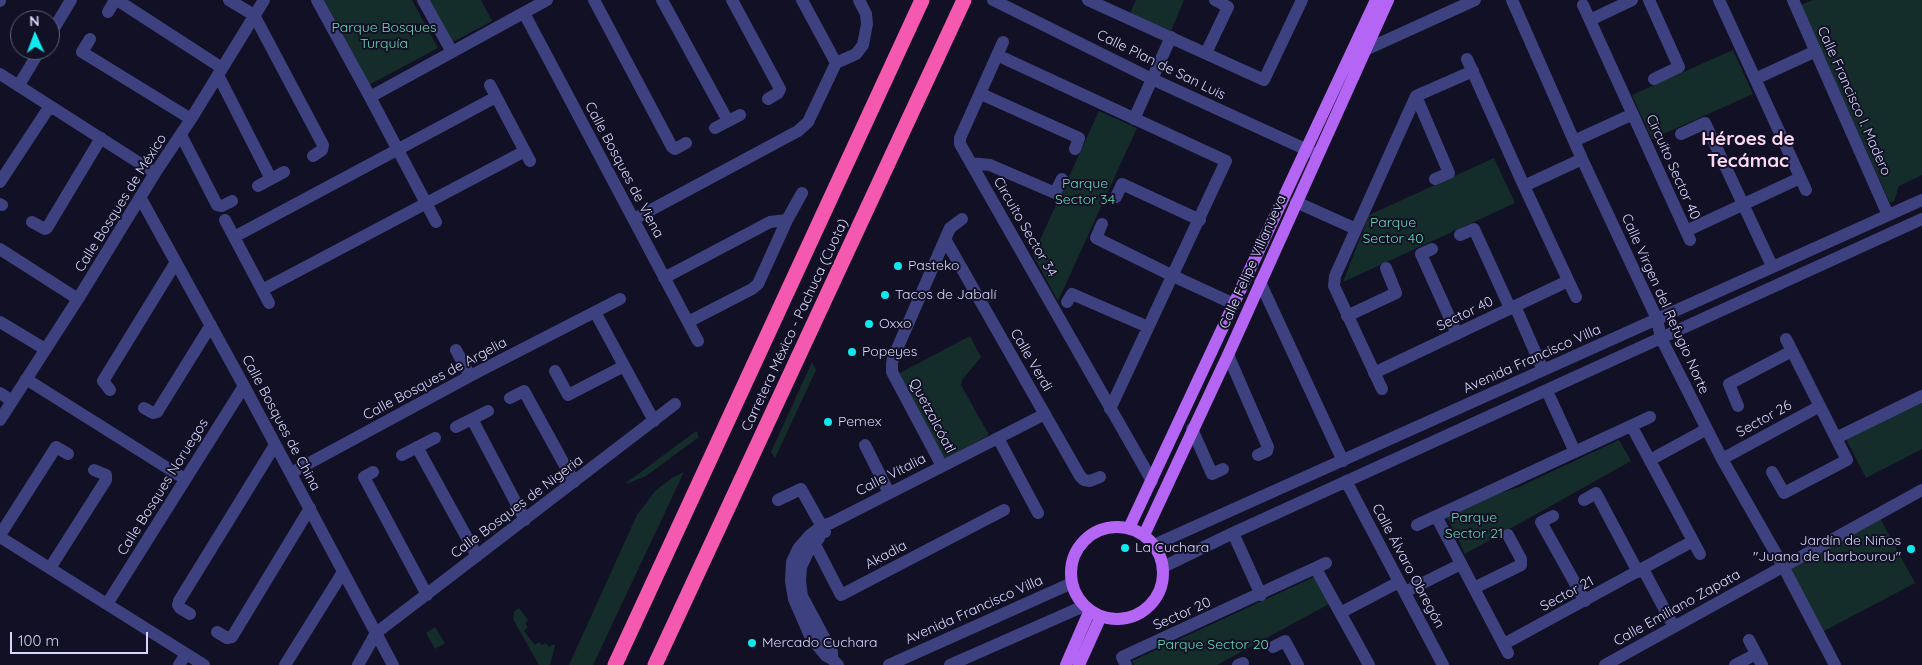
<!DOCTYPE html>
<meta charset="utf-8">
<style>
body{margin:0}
#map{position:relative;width:1922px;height:665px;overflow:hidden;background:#121024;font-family:Quicksand,sans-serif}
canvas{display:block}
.north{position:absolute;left:10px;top:10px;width:50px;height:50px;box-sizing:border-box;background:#121024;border:1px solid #615f7a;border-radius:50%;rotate:358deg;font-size:14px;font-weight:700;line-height:20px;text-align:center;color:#d7d6fc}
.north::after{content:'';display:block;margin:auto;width:18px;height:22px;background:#10e8ed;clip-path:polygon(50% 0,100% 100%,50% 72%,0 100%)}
.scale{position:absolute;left:10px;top:632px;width:138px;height:22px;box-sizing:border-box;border:2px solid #d7d6fc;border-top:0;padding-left:6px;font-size:15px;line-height:18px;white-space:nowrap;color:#d7d6fc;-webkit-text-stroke:4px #121024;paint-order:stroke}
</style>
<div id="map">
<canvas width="1922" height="665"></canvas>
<div class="north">N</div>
<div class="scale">100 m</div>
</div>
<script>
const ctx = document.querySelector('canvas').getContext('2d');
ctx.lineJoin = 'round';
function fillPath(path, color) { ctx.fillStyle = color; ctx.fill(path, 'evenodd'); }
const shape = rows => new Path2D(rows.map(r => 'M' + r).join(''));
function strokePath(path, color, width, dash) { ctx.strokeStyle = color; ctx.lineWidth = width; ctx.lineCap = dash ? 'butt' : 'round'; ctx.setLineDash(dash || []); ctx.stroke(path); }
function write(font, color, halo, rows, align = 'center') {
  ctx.font = font + ' Quicksand,sans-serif'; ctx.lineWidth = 4; ctx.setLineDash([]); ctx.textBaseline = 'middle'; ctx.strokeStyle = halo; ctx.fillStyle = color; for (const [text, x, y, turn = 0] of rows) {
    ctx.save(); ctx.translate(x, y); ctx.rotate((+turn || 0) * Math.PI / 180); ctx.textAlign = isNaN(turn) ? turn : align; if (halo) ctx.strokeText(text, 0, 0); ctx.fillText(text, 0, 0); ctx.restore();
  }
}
fillPath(shape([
 [324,0,412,0,438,48,369,85],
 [428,0,481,0,492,21,451,43],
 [1136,0,1184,0,1171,31,1130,13],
 [1813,0,1922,0,1922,175,1899,186,1894,201,1890,203,1801,5],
 [1733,50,1753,94,1652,139,1632,95],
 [1099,111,1137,128,1058,301,1033,255],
 [1494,158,1515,203,1343,282,1369,215],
 [970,336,981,357,962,380,961,385,989,435,945,459,898,374],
 [812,362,816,370,775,458,771,452],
 [1922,400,1922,449,1866,478,1846,439],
 [696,431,699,437,646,476,626,484,626,483],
 [1619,440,1631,461,1465,554,1447,517,1500,493,1519,487],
 [684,472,593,665,569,665,637,515,656,490,672,478],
 [1880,518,1915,583,1824,631,1789,567],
 [1314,577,1329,604,1217,665,1134,665,1132,661],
 [519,608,528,620,525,623,528,627,524,631,535,645,539,642,542,645,546,643,549,647,554,644,555,646,550,665,539,665,513,619,514,612],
 [435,627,445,643,435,649,426,633]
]), '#142d2a');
strokePath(shape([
 [117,0,222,68],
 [229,0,254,15,323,145,322,150,313,156],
 [317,0,370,97,436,222],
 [423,0,452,52],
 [594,0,672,147,675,149,686,143],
 [662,0,728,121],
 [732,0,780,89,778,93,768,99],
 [802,0,836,63],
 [993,0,1152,79,1316,154],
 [1088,0,1264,80,1302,0],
 [1512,0,1582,159,1657,319,1661,338,1722,459,1783,566,1835,665],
 [1649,0,1679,67,1654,79],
 [1719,0,1806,190],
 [1793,0,1888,215],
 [0,1,0,0],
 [1583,5,1690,240],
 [108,12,115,0],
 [524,13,698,341],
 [1590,20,1632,0],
 [50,35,71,0],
 [90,39,82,52,191,119],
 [1003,42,960,138,960,144,1152,481],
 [1365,50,1475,0],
 [1206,53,1228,7,1215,0],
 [997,55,1226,161,1110,409],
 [1467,59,1524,186,1576,297],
 [0,74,155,173],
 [218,75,271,179],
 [1755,79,1816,51],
 [19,85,40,50],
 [490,85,530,161],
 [981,94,1079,138,1075,149],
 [1416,96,1449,173,1435,179],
 [370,97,547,0],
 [1134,119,1171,37],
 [715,128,740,115],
 [1681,134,1705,123,1772,266],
 [181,135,217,205,222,206,232,201],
 [1574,141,1633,114],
 [971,163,990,165,1055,193,1062,179],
 [0,182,50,106],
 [258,186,284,172],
 [1524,186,1582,159],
 [140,197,244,386,393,665],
 [1116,197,1122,184,1200,220],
 [1296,202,1356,229],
 [0,204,2,205],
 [634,219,798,131,808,122,836,63,856,54,863,45,867,24,866,14,859,0],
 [225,220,269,303],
 [32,222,45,229,47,228,101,138],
 [1102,224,1096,238,1173,276,1234,304],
 [1686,231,1800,178],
 [1460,235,1474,229,1510,308],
 [234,237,496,97],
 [945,239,1080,476,1084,480,1090,481,1100,477],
 [0,249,78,299],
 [1432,249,1421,254,1457,334],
 [664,278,770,222,787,220],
 [1260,282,1343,461],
 [262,290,525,151],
 [1067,302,1072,294,1148,327],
 [1515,306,1543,370],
 [595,312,654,421],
 [1347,316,1396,293,1386,268],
 [0,322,45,349],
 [688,322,752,289,758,284,787,220,802,193],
 [456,350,470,376],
 [1228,355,1268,447,1267,451,1258,455],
 [555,371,568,395,624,366],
 [1374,373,1568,281],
 [26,379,185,479],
 [1382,389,1334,286,1335,276,1416,96,1473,71],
 [110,390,103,381,176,262],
 [1547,391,1575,452],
 [0,393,12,401],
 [510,398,524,391,574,482],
 [1738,406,1729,384,1792,351],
 [144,408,153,413,157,412,211,325],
 [472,419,525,520],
 [0,420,78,299,155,173,191,119,264,0],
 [456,427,488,411],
 [1632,427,1700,554],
 [1192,429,1212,474,1223,469],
 [998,438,1038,513],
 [1836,438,1922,396],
 [865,445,889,493],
 [417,447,477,556],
 [402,455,435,438],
 [1722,459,1820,406],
 [1650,460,1707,429],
 [942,466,892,372,892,364,893,358,950,228,962,219],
 [373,472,364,477,427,595],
 [1772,472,1784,493,1847,460,1786,339],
 [291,473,470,376,620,299],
 [1346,481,1443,665],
 [778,500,801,489,825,532],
 [1584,500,1596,493,1638,572],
 [1436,516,1508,653],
 [1553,516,1541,522,1585,601],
 [1417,525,1650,417],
 [1233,533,1261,595],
 [0,535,56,447,68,454],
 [810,535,841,595,1004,510],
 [0,537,204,665],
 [819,538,808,552,801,567,800,581,802,596,832,652,832,658],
 [1154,545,1922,200],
 [1163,567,1233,533,1922,219],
 [50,568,106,480,106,475,94,470],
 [1316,569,1369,665],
 [1643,569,1674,627],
 [1474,588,1521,565,1521,559,1508,535],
 [1405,592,1461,564],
 [107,604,244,386],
 [1340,613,1399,582],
 [190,614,180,608,178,605,179,601,275,445],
 [217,632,227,638,232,637,310,508],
 [1749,640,1762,665],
 [1504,644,1693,541],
 [1273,647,1285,641,1298,665],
 [179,665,186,654],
 [285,665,343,572],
 [358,665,376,633,675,404],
 [838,665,832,659,826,656,811,638,794,599,791,581,792,562,798,549,810,535,822,526,831,523,1045,414],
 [889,665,1072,583],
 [950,665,1084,606],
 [1126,665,1122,657,1326,563],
 [1238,665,1243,663],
 [1605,665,1922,490],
 [1735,665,1756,654]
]), '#3e417f', 12);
strokePath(shape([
 '1071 573a46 46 0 1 1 92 0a46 46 0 1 1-92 0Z',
 [1129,528,1376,0],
 [1144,535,1228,355,1388,0],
 [1066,665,1090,610],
 [1079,665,1101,616]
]), '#b465f4', 12);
strokePath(shape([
 [615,665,922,0],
 [655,665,964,0]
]), '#f459af', 15);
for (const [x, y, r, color] of [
 [898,266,5,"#10e8ed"],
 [885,295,5,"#10e8ed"],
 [869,324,5,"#10e8ed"],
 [852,352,5,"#10e8ed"],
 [828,422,5,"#10e8ed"],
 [1125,548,5,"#10e8ed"],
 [1911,549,5,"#10e8ed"],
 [752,643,5,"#10e8ed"]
]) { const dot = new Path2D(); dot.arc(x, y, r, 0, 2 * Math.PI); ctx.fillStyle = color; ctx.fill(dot); strokePath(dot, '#121024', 2); }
write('14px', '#66d7b3', '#121024', [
 ["Parque Bosques",384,28],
 ["Turquía",384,44],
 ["Parque",1085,184],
 ["Sector 34",1085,200],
 ["Parque",1393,223],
 ["Sector 40",1393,239],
 ["Parque",1474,518],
 ["Sector 21",1474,534],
 ["Parque Sector 20",1213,645]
]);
write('14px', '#d7d6fc', '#121024', [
 ["Calle Plan de San Luis",1161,65,26],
 ["Calle Francisco I. Madero",1854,101,66],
 ["Circuito Sector 40",1673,167,66],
 ["Calle Bosques de Viena",624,170,62],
 ["Calle Bosques de México",121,203,-58],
 ["Circuito Sector 34",1025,227,60],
 ["Calle Felipe Villanueva",1253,262,-66],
 ["Calle Virgen del Refugio Norte",1665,304,66],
 ["Sector 40",1465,314,-26],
 ["Carretera México - Pachuca (Cuota)",795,325,-65],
 ["Avenida Francisco Villa",1532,359,-24],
 ["Calle Verdi",1031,360,60],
 ["Calle Bosques de Argelia",435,379,-28],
 ["Quetzalcóatl",932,416,62],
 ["Sector 26",1764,419,-29],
 ["Calle Bosques de China",281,423,62],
 ["Calle Vitalia",891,475,-27],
 ["Calle Bosques Noruegos",163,487,-58],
 ["Calle Bosques de Nigeria",517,507,-37],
 ["Akadia",886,555,-28],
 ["Calle Álvaro Obregón",1408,566,62],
 ["Sector 21",1567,594,-28],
 ["Calle Emiliano Zapata",1677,608,-29],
 ["Avenida Francisco Villa",974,610,-24],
 ["Sector 20",1182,614,-24]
]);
write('14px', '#d7d6fc', '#121024', [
 ["Pasteko",908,266],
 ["Tacos de Jabalí",895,295],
 ["Oxxo",879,324],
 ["Popeyes",862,352],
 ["Pemex",838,422],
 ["Jardín de Niños",1901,541,"right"],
 ["\"Juana de Ibarbourou\"",1901,557,"right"],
 ["La Cuchara",1135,548],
 ["Mercado Cuchara",762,643]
], 'left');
write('bold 19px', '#fcd8f2', '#121024', [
 ["Héroes de",1748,139],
 ["Tecámac",1748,161]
]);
</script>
